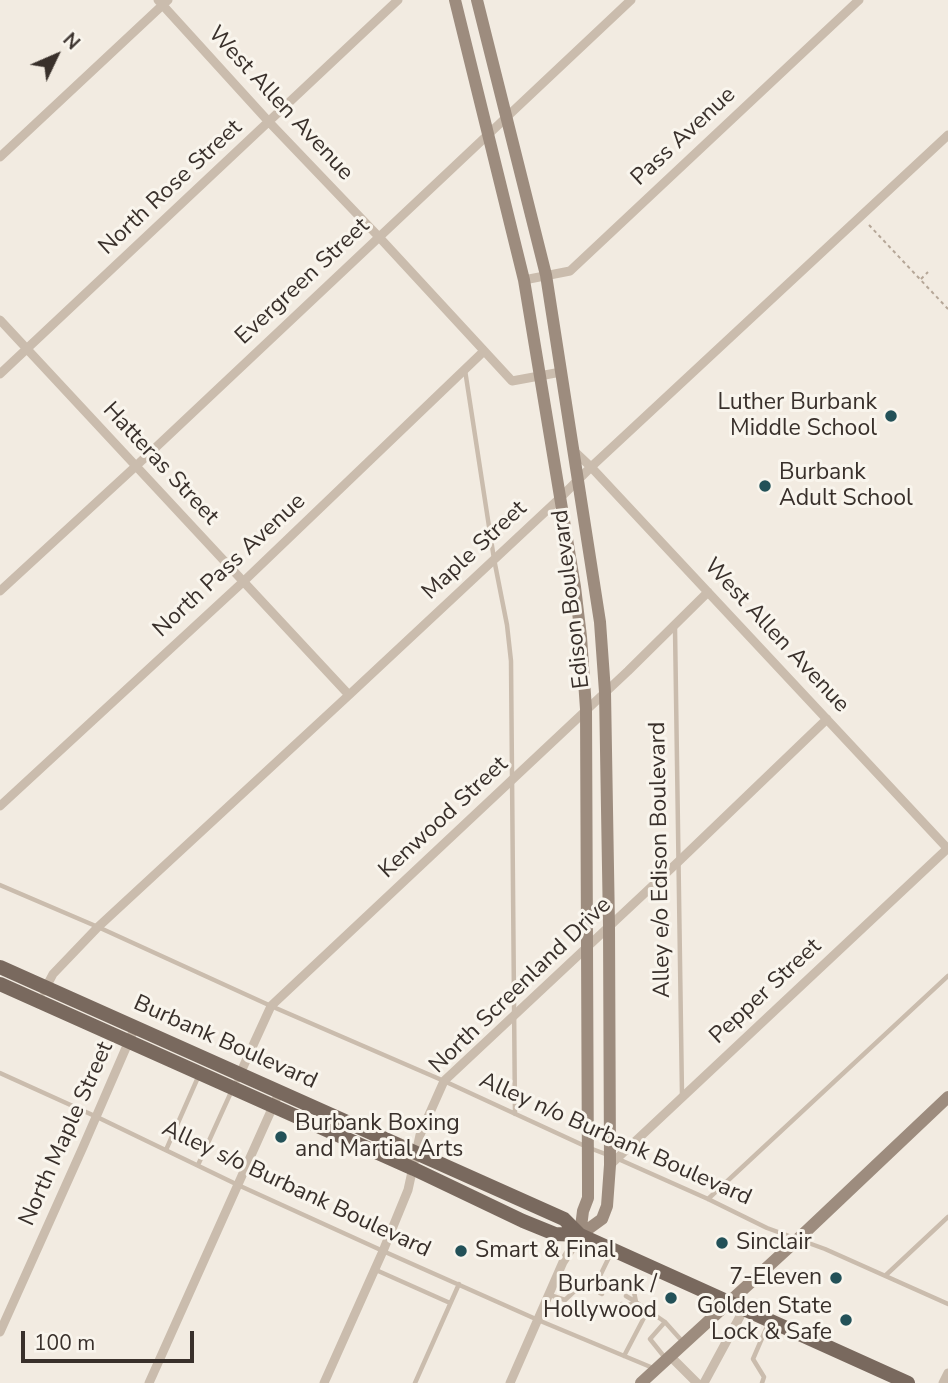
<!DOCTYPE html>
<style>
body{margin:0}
#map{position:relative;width:948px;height:1383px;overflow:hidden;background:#f2ebe1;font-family:"Nunito Sans",sans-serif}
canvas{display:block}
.north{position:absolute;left:21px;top:21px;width:70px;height:70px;-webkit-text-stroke:5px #f9f5ed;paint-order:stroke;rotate:46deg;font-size:19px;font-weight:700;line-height:28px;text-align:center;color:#39302b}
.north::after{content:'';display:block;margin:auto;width:24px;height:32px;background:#39302b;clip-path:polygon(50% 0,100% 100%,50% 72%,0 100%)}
.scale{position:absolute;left:21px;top:1331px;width:173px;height:32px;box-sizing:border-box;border:4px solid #39302b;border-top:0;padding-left:9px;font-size:21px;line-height:24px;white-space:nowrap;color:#39302b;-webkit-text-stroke:5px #f9f5ed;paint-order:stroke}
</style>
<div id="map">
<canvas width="948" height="1383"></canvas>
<div class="north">N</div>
<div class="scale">100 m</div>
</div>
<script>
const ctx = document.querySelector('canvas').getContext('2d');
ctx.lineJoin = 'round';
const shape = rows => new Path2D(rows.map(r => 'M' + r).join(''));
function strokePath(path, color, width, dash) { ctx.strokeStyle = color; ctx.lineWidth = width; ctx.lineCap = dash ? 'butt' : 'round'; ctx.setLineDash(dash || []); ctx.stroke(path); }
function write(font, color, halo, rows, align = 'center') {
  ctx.font = font + ' "Nunito Sans",sans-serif'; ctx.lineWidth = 6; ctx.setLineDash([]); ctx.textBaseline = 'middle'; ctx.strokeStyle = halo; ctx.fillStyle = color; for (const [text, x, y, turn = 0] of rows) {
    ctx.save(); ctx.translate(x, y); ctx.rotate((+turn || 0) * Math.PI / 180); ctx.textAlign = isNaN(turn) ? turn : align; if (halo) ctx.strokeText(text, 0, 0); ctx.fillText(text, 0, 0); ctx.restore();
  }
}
strokePath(shape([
 [869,225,948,309],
 [921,279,928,272]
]), '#b5a697', 2, [3.5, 3.5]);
strokePath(shape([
 [465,370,494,559,507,625,511,661,515,1114],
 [675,628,682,1095],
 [0,885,98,927,271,1006,444,1081,587,1147,608,1155],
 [0,1073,97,1117,238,1185,383,1251,538,1320,653,1368],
 [166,1150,199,1075],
 [616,1158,708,1199,767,1228,825,1249,948,1304],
 [198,1165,232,1090],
 [708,1199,948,976],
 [376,1270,450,1303],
 [886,1275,948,1217],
 [605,1287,597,1282,612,1251],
 [602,1294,600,1293,600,1284,608,1280],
 [550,1295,565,1300,581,1285,597,1282],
 [626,1296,636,1302,665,1322,682,1341],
 [622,1304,626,1306,636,1302,634,1292,629,1289],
 [665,1322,650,1339,666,1359],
 [624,1356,648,1310],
 [415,1383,459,1284],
 [762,1383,764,1377,753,1359,769,1322]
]), '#cabcad', 4.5);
strokePath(shape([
 [158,0,269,122,379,237,512,381,561,372],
 [0,157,168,0],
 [524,280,570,271,859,0],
 [0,320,349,695],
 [0,374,398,0],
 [574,451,591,467,948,849],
 [0,591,136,466,631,0],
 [0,806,244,581,484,351],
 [44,991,53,974,98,927,349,695,560,498,591,467,948,135],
 [238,1078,271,1006,628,671,708,592],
 [610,1165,948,848],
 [0,1332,83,1147,135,1027],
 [670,1356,697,1383],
 [149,1383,279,1093],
 [324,1383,383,1251,408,1190,420,1135,444,1081,678,862,827,719],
 [510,1383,563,1262,580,1235],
 [704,1383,744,1309],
 [943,1383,948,1373]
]), '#cabcad', 9);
strokePath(shape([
 [455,0,524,280,575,587,581,637,586,709,588,1182,588,1198,583,1211,580,1235],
 [477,0,546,275,600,622,605,692,609,926,610,1165,607,1206,602,1219,580,1235],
 [641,1383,798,1239,948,1097]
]), '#9d8c7e', 12);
strokePath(shape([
 [0,967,564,1219,580,1235,908,1383],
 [0,984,414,1169,523,1221,555,1234,580,1235]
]), '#79695e', 14);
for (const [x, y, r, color] of [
 [891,416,7,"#235158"],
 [765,486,7,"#235158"],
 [281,1137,7,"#235158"],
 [722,1243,7,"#235158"],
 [461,1251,7,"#235158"],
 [836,1278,7,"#235158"],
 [671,1298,7,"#235158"],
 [846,1320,7,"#235158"]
]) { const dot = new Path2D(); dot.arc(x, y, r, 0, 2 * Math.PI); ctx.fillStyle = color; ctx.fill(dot); strokePath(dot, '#f9f5ed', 2.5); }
write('23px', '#39302b', '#f9f5ed', [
 ["West Allen Avenue",280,104,47],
 ["Pass Avenue",684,137,-43],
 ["North Rose Street",171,188,-43],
 ["Evergreen Street",303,282,-43],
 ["Hatteras Street",160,464,47],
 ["Maple Street",475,551,-43],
 ["North Pass Avenue",230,566,-43],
 ["Edison Boulevard",572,599,-97],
 ["West Allen Avenue",776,636,47],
 ["Kenwood Street",444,818,-43],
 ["Alley e/o Edison Boulevard",661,860,-91],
 ["North Screenland Drive",521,986,-44],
 ["Pepper Street",766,992,-43],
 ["Burbank Boulevard",225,1043,24],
 ["North Maple Street",67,1134,-66],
 ["Alley n/o Burbank Boulevard",615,1140,24],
 ["Alley s/o Burbank Boulevard",296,1190,25]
]);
write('23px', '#39302b', '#f9f5ed', [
 ["Luther Burbank",877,403],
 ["Middle School",877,429],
 ["Burbank",779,473,"left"],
 ["Adult School",779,499,"left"],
 ["Burbank Boxing",295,1124,"left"],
 ["and Martial Arts",295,1150,"left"],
 ["Sinclair",736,1243,"left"],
 ["Smart & Final",475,1251,"left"],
 ["7-Eleven",822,1278],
 ["Burbank /",657,1285],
 ["Hollywood",657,1311],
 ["Golden State",832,1307],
 ["Lock & Safe",832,1333]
], 'right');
</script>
